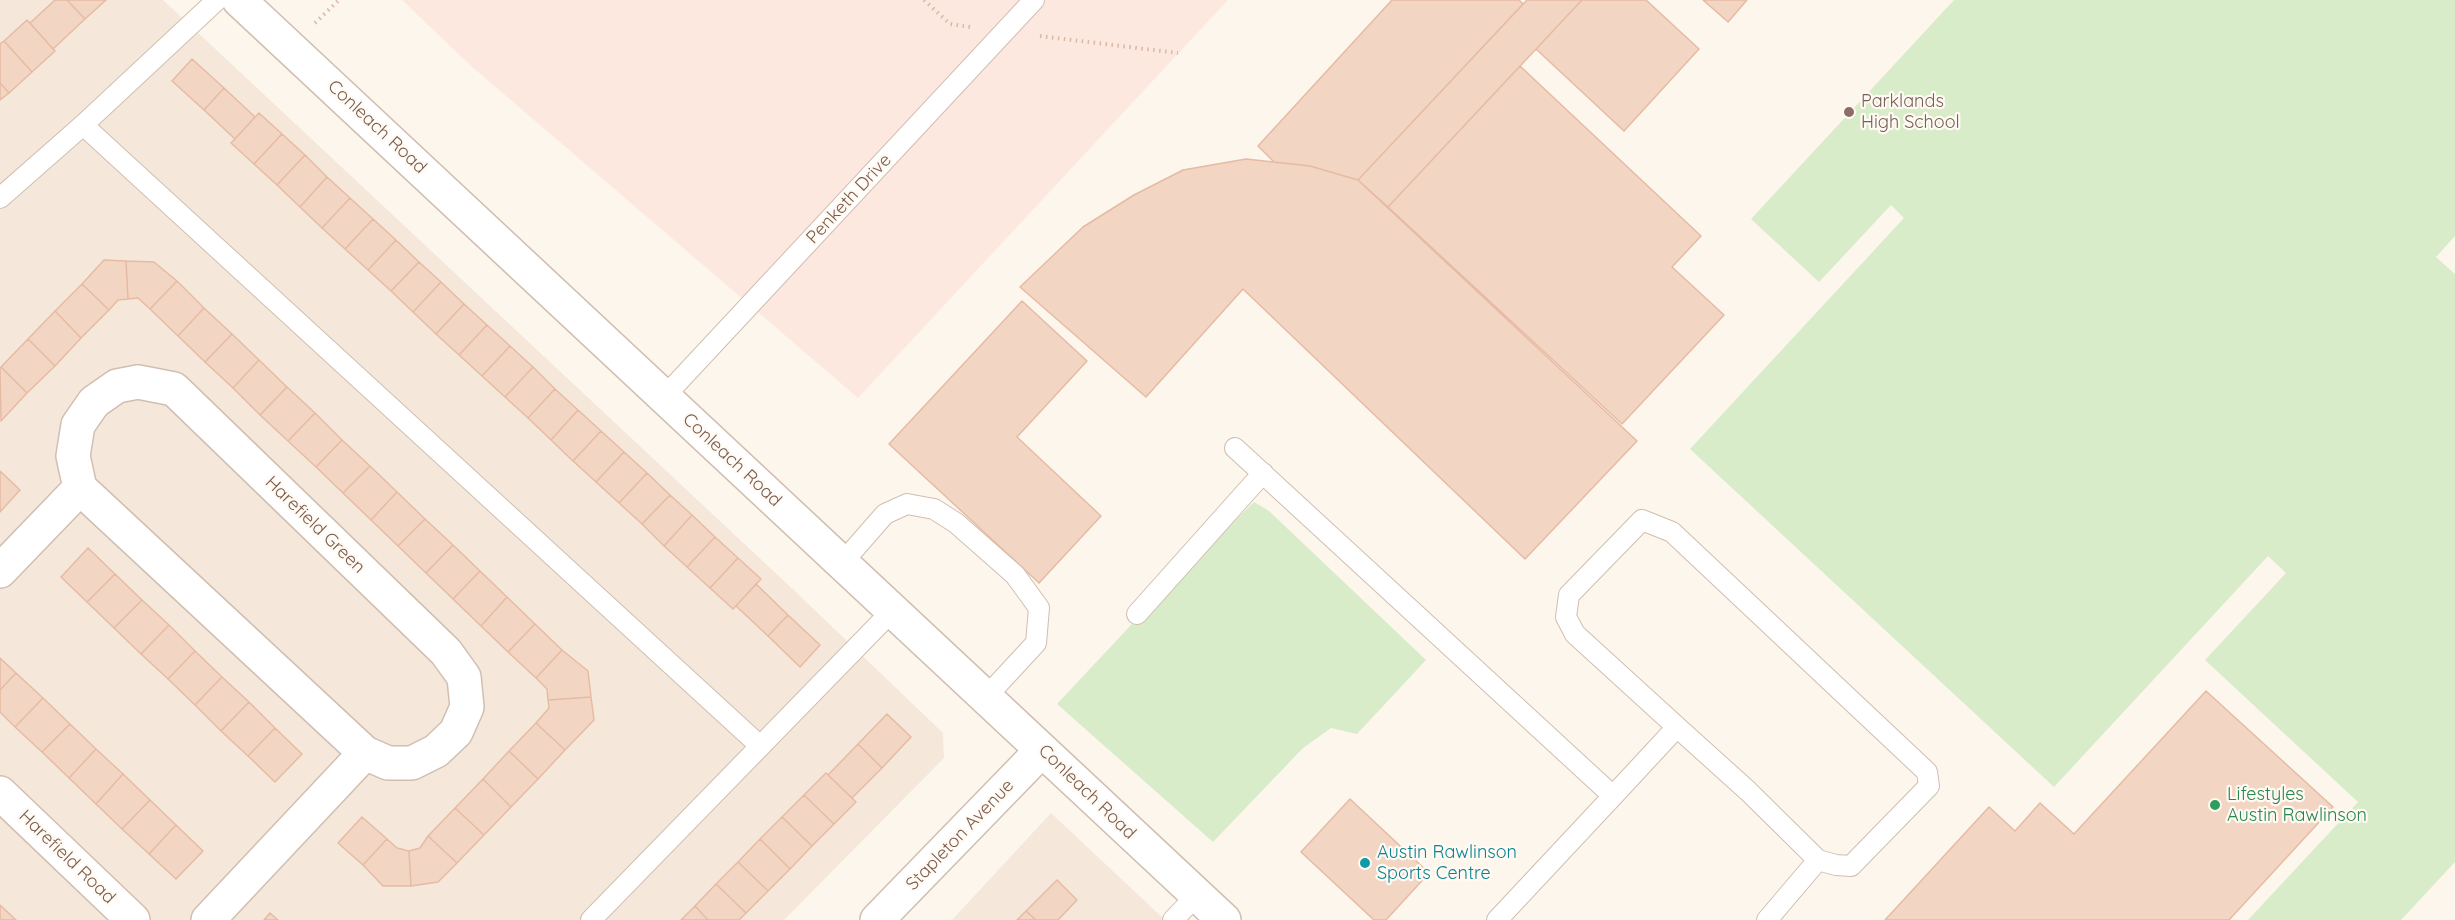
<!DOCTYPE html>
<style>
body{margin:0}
canvas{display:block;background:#fdf6ec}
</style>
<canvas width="2455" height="920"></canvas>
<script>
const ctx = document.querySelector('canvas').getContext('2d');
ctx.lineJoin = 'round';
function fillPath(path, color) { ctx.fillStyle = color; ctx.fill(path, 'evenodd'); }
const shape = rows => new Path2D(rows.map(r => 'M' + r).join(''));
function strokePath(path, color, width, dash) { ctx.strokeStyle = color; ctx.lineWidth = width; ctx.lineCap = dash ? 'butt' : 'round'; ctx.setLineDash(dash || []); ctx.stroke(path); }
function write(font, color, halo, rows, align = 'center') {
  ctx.font = font + ' Quicksand,sans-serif'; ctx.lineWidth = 4.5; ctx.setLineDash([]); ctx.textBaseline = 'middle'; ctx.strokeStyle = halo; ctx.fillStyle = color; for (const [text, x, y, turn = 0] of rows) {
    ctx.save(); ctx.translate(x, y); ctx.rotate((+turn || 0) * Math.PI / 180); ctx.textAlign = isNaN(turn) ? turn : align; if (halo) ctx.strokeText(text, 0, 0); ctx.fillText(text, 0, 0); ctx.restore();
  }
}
fillPath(shape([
 [0,0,163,0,799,595,943,733,944,758,784,920,0,920],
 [1051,813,1165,920,952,920]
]), '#f5e8da');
fillPath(shape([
 [402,0,1228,0,858,398,470,65]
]), '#fde8e0');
fillPath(shape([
 [1954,0,2455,0,2455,236,2436,257,2455,274,2455,862,2401,920,2248,920,2358,802,2205,660,2286,573,2268,556,2054,787,1690,449,1904,218,1891,205,1819,282,1751,219],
 [1254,502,1269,511,1426,660,1357,734,1331,728,1303,748,1213,842,1057,704,1161,593]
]), '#d8ecc9');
const building = shape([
 [55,0,67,0,85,19,53,49,30,23,55,0],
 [67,0,106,0,85,19,67,0],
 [1392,0,1519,0,1523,4,1358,180,1310,166,1274,162,1258,146,1392,0],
 [1527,0,1582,0,1388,207,1358,180,1527,0],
 [1582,0,1646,0,1699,49,1624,131,1536,49,1582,0],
 [1703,0,1747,0,1728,22,1703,0],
 [27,20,55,51,32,72,4,41,27,20],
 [4,41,32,72,9,93,0,83,0,44,4,41],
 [192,59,224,88,204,110,172,81,192,59],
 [1520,66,1701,236,1672,267,1724,315,1622,424,1388,207,1520,66],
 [0,83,9,93,0,100,0,83],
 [224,88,255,117,235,139,204,110,224,88],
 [259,113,282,134,254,164,231,143,259,113],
 [282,134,305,155,277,185,254,164,282,134],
 [305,155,327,177,300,207,277,185,305,155],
 [1246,159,1310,166,1358,180,1637,441,1525,559,1243,289,1146,397,1020,287,1083,227,1134,195,1183,170,1246,159],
 [327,177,350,198,322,228,300,207,327,177],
 [350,198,373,219,345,249,322,228,350,198],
 [373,219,396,240,368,270,345,249,373,219],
 [396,240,419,262,391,291,368,270,396,240],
 [104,260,126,261,128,299,118,300,109,310,82,284,104,260],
 [126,261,154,262,177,281,150,309,138,298,128,299,126,261],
 [419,262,441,282,413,312,391,291,419,262],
 [177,281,204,308,178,336,150,309,177,281],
 [441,282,464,304,436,334,413,312,441,282],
 [82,284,109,310,81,338,55,311,82,284],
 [1022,301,1087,361,1017,437,1101,516,1039,583,889,444,1022,301],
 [464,304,487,325,459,355,436,334,464,304],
 [204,308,232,334,205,362,178,336,204,308],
 [55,311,81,338,55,366,28,339,55,311],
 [487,325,510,346,482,376,459,355,487,325],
 [232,334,259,360,233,388,205,362,232,334],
 [28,339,55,366,27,393,1,367,28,339],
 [510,346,533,367,505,397,482,376,510,346],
 [259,360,287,387,260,415,233,388,259,360],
 [1,367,27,393,1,421,0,368,1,367],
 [533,367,555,389,528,418,505,397,533,367],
 [287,387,315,413,288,441,260,415,287,387],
 [555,389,578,410,551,440,528,418,555,389],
 [578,410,601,431,573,461,551,440,578,410],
 [315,413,342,440,316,467,288,441,315,413],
 [601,431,624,452,596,482,573,461,601,431],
 [342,440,370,466,343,493,316,467,342,440],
 [624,452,647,473,619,503,596,482,624,452],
 [370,466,397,492,371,520,343,493,370,466],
 [0,471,20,490,0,512,0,471],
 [647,473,670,495,642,524,619,503,647,473],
 [397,492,425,519,398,546,371,520,397,492],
 [670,495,692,515,664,546,642,524,670,495],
 [692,515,715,537,687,567,664,546,692,515],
 [425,519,453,545,426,573,398,546,425,519],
 [715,537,738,558,710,588,687,567,715,537],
 [453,545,480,571,453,599,426,573,453,545],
 [88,548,115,574,87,602,61,577,88,548],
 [738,558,761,579,733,609,710,588,738,558],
 [480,571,507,597,481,626,453,599,480,571],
 [115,574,142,600,114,628,87,602,115,574],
 [756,584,788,615,768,636,736,606,756,584],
 [507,597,535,624,508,652,481,626,507,597],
 [142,600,169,625,141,654,114,628,142,600],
 [788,615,820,645,800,667,768,636,788,615],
 [535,624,562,650,536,678,508,652,535,624],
 [169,625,195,651,168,679,141,654,169,625],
 [562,650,588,671,591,697,548,700,547,689,536,678,562,650],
 [195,651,222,677,195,705,168,679,195,651],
 [0,658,16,673,0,690,0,658],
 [16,673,43,698,15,727,0,712,0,690,16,673],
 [222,677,249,702,221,731,195,705,222,677],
 [2206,691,2333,807,2229,920,1885,920,1989,807,2015,831,2040,803,2074,834,2206,691],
 [591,697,594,720,565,750,536,723,549,708,548,700,591,697],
 [43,698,70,724,42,752,15,727,43,698],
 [249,702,275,728,248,756,221,731,249,702],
 [887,714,911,737,882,768,858,744,887,714],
 [536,723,565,750,538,779,509,751,536,723],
 [70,724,96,749,69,778,42,752,70,724],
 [275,728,302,754,275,782,248,756,275,728],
 [858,744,882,768,852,798,828,775,858,744],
 [96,749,123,774,96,804,69,778,96,749],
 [509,751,538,779,511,807,483,779,509,751],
 [826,773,856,802,834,824,804,795,826,773],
 [123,774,150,800,122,829,96,804,123,774],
 [483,779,511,807,484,835,455,808,483,779],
 [804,795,834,824,812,846,782,817,804,795],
 [1350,799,1429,873,1386,920,1374,920,1301,852,1350,799],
 [150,800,176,825,149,854,122,829,150,800],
 [455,808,484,835,457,863,428,836,455,808],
 [362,817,387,839,363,865,338,843,362,817],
 [782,817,812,846,790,869,760,839,782,817],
 [176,825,203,851,176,879,149,854,176,825],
 [428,836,457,863,438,882,411,886,409,851,420,848,428,836],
 [387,839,397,848,409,851,411,886,383,886,363,865,387,839],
 [760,839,790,869,768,891,738,862,760,839],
 [738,862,768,891,746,913,716,884,738,862],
 [1057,880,1077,900,1058,920,1036,920,1026,911,1057,880],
 [716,884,746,913,739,920,708,920,695,906,716,884],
 [0,905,16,920,0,920,0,905],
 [695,906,708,920,681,920,695,906],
 [1026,911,1036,920,1017,920,1026,911],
 [270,913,278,920,264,920,270,913]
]);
fillPath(building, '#f3d5c3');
strokePath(building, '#e6bba3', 1.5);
const service = shape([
 [83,125,759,745],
 [0,198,83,125,217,0],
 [664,397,1034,0],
 [1235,448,1613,796,1497,920],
 [843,562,885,514,907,504,934,509,956,523,1015,575,1039,608,1036,643,986,697],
 [1137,614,1263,473],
 [1613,796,1677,727,1575,634,1566,617,1569,595,1642,520,1672,532,1927,772,1929,786,1851,866,1836,865,1818,860,1748,791,1677,727],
 [591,920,893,610],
 [1173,920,1196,896],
 [1767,920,1818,860]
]);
const minor = shape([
 [239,0,1224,920],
 [138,382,174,389,446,652,464,677,467,707,456,732,436,751,412,763,388,763,365,753,80,488,73,456,78,425,94,402,117,386,138,382],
 [0,571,80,488],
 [0,793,133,920],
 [208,920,365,753],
 [877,920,1042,750]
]);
strokePath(service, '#d1beb0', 22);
strokePath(minor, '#d1beb0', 36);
strokePath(shape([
 [924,0,950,24,970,27],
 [315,23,339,0],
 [1040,36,1178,53]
]), '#d9b8a5', 4, [1.5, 4.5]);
strokePath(service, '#fff', 20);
strokePath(minor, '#fff', 33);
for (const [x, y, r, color] of [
 [1849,112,6,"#8d6e63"],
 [2215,805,6,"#2e9e5b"],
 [1365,863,6,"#0f9aa8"]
]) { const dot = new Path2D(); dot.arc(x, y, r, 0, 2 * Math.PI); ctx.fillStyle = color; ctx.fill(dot); strokePath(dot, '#fffaf3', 2); }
write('18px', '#785e54', '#fffaf3', [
 ["Parklands",1861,102],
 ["High School",1861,123]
], 'left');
write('18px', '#7a5c4d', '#fffaf3', [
 ["Conleach Road",377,127,43],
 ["Penketh Drive",849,199,-47],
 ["Conleach Road",732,460,43],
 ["Harefield Green",315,525,44],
 ["Conleach Road",1087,792,44],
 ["Stapleton Avenue",960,835,-46],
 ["Harefield Road",67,857,44]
]);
write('18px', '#27864d', '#fffaf3', [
 ["Lifestyles",2227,795],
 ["Austin Rawlinson",2227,816]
], 'left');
write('18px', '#0d838f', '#fffaf3', [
 ["Austin Rawlinson",1377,853],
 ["Sports Centre",1377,874]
], 'left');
</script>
